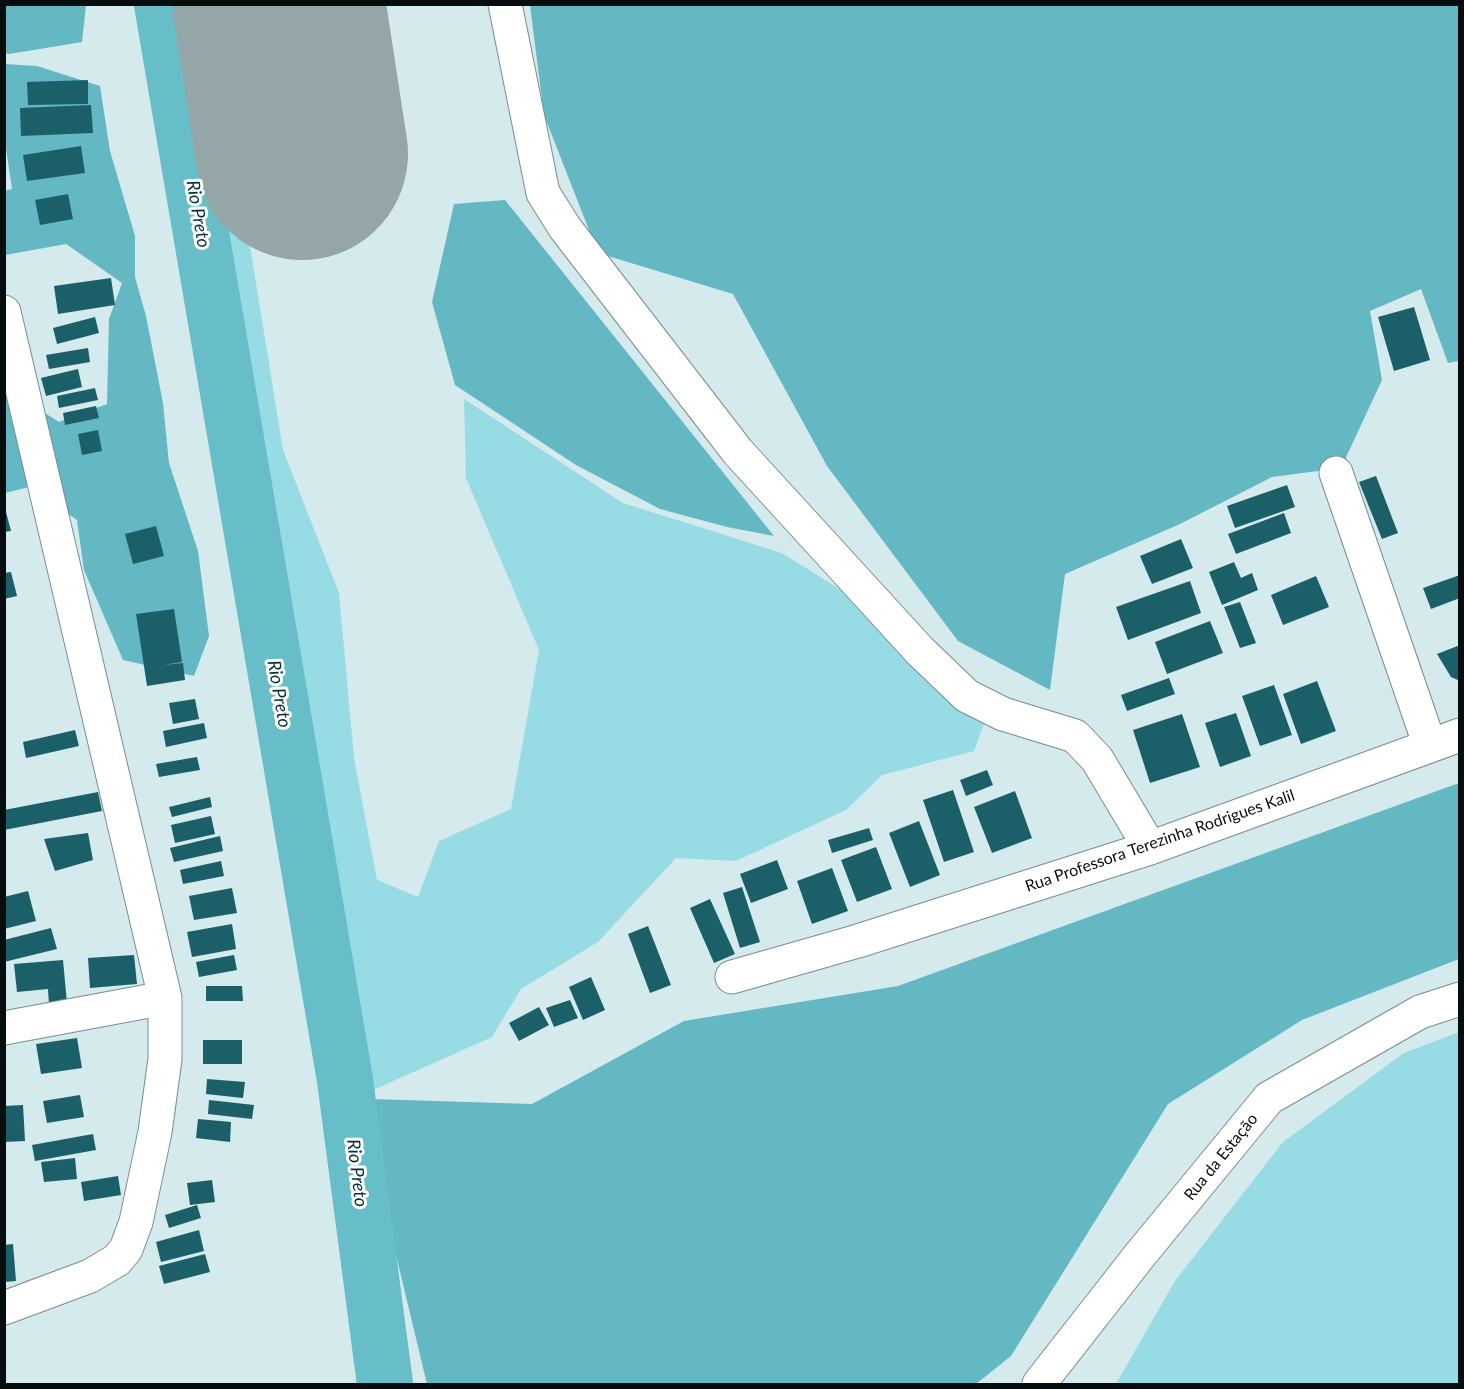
<!DOCTYPE html>
<meta charset="utf-8">
<style>
body{margin:0}
#map{position:relative;width:1464px;height:1389px;overflow:hidden;background:#d4eaed;font-family:Lato,sans-serif}
canvas{display:block}
.frame{position:absolute;inset:0;border:6px solid #060d0e;pointer-events:none}
</style>
<div id="map">
<canvas width="1464" height="1389"></canvas>
<div class="frame"></div>
</div>
<script>
const ctx = document.querySelector('canvas').getContext('2d');
ctx.lineJoin = 'round';
function fillPath(path, color) { ctx.fillStyle = color; ctx.fill(path, 'evenodd'); }
const shape = rows => new Path2D(rows.map(r => 'M' + r).join(''));
function strokePath(path, color, width, dash) { ctx.strokeStyle = color; ctx.lineWidth = width; ctx.lineCap = dash ? 'butt' : 'round'; ctx.setLineDash(dash || []); ctx.stroke(path); }
function write(font, color, halo, rows, align = 'center') {
  ctx.font = font + ' Lato,sans-serif'; ctx.lineWidth = 6; ctx.setLineDash([]); ctx.textBaseline = 'middle'; ctx.strokeStyle = halo; ctx.fillStyle = color; for (const [text, x, y, turn = 0] of rows) {
    ctx.save(); ctx.translate(x, y); ctx.rotate((+turn || 0) * Math.PI / 180); ctx.textAlign = isNaN(turn) ? turn : align; if (halo) ctx.strokeText(text, 0, 0); ctx.fillText(text, 0, 0); ctx.restore();
  }
}
fillPath(shape([
 [184,5,211,5,283,450,339,593,354,758,377,880,418,897,439,841,511,809,539,650,466,478,464,399,623,503,782,553,857,600,985,721,974,751,882,775,846,810,736,861,676,858,598,942,521,989,492,1037,371,1091],
 [1459,1032,1459,1384,1116,1384,1175,1281,1283,1142,1404,1053]
]), '#97dce5');
fillPath(shape([
 [4,5,86,5,82,42,9,54,5,53],
 [530,5,1459,5,1459,361,1448,363,1421,289,1370,311,1382,380,1341,468,1272,477,1180,524,1065,574,1050,690,958,641,827,466,733,294,598,253,544,115],
 [5,64,37,66,100,86,110,151,135,236,135,277,146,316,163,403,169,463,198,551,209,636,194,676,123,660,84,570,77,520,29,487,5,493,4,387,59,422,107,404,109,319,122,283,66,244,5,255,5,191,12,189,5,142],
 [505,200,774,536,727,527,660,509,576,465,455,385,432,302,454,204],
 [1459,783,1459,959,1302,1020,1168,1104,1011,1356,976,1384,427,1384,370,1147,371,1099,532,1104,684,1021,898,986]
]), '#63b8c4');
strokePath(shape([
 [162,4,345,1080,385,1384]
]), '#67bdc8', 56);
strokePath(shape([
 [279,4,302,154]
]), '#95a6a9', 212);
fillPath(shape([
 [88,80,88,104,28,105,27,82],
 [91,105,93,133,21,136,20,108],
 [81,146,85,173,27,181,23,155],
 [68,194,73,219,40,225,35,200],
 [111,278,115,305,58,314,54,286],
 [1414,307,1430,360,1394,371,1378,317],
 [95,317,99,333,57,344,53,328],
 [88,348,90,362,49,369,46,355],
 [78,369,82,387,46,396,41,378],
 [95,388,98,400,59,408,57,396],
 [96,406,99,418,65,425,63,413],
 [98,430,102,451,82,455,78,434],
 [1376,476,1398,533,1382,539,1359,482],
 [1287,485,1295,507,1235,528,1227,506],
 [4,504,11,531,4,532],
 [1284,513,1291,533,1236,554,1228,534],
 [156,526,164,556,133,564,125,534],
 [1181,539,1193,568,1152,584,1140,556],
 [1234,562,1241,578,1252,573,1258,590,1222,605,1209,572],
 [11,572,17,596,4,599,4,573],
 [1460,575,1460,598,1431,609,1423,588],
 [1316,576,1329,607,1283,625,1271,595],
 [1190,581,1201,613,1128,640,1116,607],
 [1240,602,1256,643,1240,648,1224,607],
 [174,609,182,662,163,665,183,663,185,680,147,686,136,614],
 [1210,621,1223,653,1167,674,1155,642],
 [1460,645,1460,681,1451,677,1437,654],
 [1169,678,1175,694,1127,711,1121,695],
 [1317,681,1336,731,1301,744,1283,694],
 [1274,685,1292,735,1260,746,1242,696],
 [195,699,199,719,173,724,169,703],
 [1236,713,1251,756,1220,767,1205,723],
 [1182,714,1200,767,1150,783,1133,730],
 [204,723,207,738,166,747,163,731],
 [75,730,79,746,26,758,23,742],
 [197,757,200,770,159,777,156,764],
 [987,770,993,785,966,796,960,780],
 [953,790,974,852,944,862,923,800],
 [1015,791,1032,838,992,853,974,807],
 [98,792,102,811,4,830,4,810],
 [210,797,212,807,172,817,169,807],
 [211,816,215,834,175,843,171,825],
 [919,821,940,875,910,887,889,833],
 [869,828,873,840,832,853,828,840],
 [88,833,93,860,55,871,44,839],
 [220,836,223,851,174,862,170,848],
 [876,847,892,889,857,902,841,860],
 [777,860,788,889,751,903,740,874],
 [221,861,224,876,183,884,180,870],
 [832,868,848,911,812,924,797,881],
 [742,887,760,942,740,948,723,893],
 [232,888,237,913,194,920,189,896],
 [28,891,36,921,4,929,4,897],
 [710,899,735,954,714,963,690,908],
 [232,924,236,949,192,957,187,932],
 [648,926,671,985,650,993,628,934],
 [51,928,57,949,4,962,4,940],
 [134,955,137,984,90,988,88,958],
 [234,955,237,970,199,977,196,962],
 [63,960,67,1003,49,1005,48,989,17,992,14,964],
 [591,977,605,1010,583,1020,569,987],
 [206,986,242,986,243,1001,206,1001],
 [570,1000,578,1018,554,1027,546,1008],
 [539,1007,549,1025,519,1041,509,1023],
 [77,1038,82,1068,41,1074,36,1044],
 [203,1040,242,1040,242,1064,203,1064],
 [207,1079,245,1082,243,1098,206,1094],
 [80,1095,84,1117,47,1123,43,1101],
 [209,1100,254,1105,252,1119,208,1114],
 [23,1105,25,1141,4,1142,4,1106],
 [198,1119,231,1122,230,1142,196,1138],
 [93,1134,96,1150,35,1161,32,1145],
 [75,1158,77,1179,44,1182,41,1162],
 [118,1176,121,1195,84,1201,81,1182],
 [212,1180,215,1202,190,1205,187,1183],
 [197,1205,201,1218,169,1228,165,1215],
 [199,1230,204,1251,161,1262,156,1242],
 [13,1244,16,1281,4,1282,4,1245],
 [205,1254,210,1272,164,1284,159,1266]
]), '#1b6069');
const minor = shape([
 [505,4,543,193,565,228,738,452,920,651,967,696,1003,714,1075,736,1097,759,1150,848],
 [4,312,165,998,165,1059,155,1132,136,1222,126,1249,117,1260,90,1276,4,1308],
 [1336,473,1430,746],
 [732,977,858,941,1150,848,1460,735],
 [4,1028,165,998]
]);
const primary = shape([
 [1039,1384,1140,1255,1269,1098,1420,1012,1460,999]
]);
strokePath(minor, '#788d8f', 35);
strokePath(primary, '#788d8f', 35);
strokePath(minor, '#fff', 33);
strokePath(primary, '#fff', 33);
write('16px', '#060d0e', '#fff', [
 ["Rua Professora Terezinha Rodrigues Kalil",1160,841,-19],
 ["Rua da Estação",1221,1157,-51]
]);
write('italic 18px', '#043035', '#fff', [
 ["Rio Preto",198,214,80],
 ["Rio Preto",279,694,80],
 ["Rio Preto",357,1173,83]
]);
</script>
